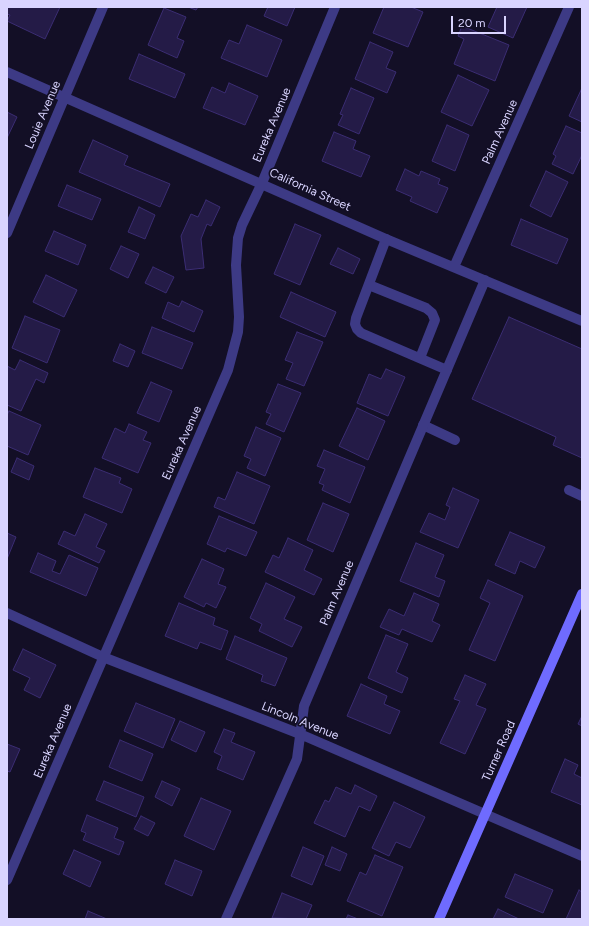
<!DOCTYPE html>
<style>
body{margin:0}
#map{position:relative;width:589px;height:926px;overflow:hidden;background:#130f26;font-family:Figtree,sans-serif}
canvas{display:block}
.frame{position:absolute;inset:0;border:8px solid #d9d4ff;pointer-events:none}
.scale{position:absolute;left:451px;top:16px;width:55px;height:18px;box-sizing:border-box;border:2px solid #d9d4ff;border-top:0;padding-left:5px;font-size:12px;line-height:14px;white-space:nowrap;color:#d9d4ff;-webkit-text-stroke:3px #130f26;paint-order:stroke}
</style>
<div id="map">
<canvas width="589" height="926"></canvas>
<div class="frame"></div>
<div class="scale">20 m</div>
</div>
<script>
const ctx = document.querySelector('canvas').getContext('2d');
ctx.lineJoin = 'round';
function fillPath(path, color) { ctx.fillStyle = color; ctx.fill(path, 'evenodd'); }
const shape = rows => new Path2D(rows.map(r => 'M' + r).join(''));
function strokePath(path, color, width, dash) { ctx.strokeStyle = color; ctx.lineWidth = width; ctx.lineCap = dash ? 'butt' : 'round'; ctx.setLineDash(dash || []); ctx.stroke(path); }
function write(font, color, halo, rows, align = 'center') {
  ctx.font = font + ' Figtree,sans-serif'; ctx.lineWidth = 3.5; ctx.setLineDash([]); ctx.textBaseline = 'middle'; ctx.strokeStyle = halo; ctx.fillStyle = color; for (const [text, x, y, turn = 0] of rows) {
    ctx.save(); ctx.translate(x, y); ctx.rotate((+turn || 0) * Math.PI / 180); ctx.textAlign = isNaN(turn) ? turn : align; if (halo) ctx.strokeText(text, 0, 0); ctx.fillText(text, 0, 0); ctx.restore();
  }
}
const building = shape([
 [7,7,60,7,45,39,7,21,10,15,7,14,7,7],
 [188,7,198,7,196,10,188,7],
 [268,7,295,7,287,26,264,16,268,7],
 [384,7,411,7,423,12,408,47,373,33,384,7],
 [497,7,527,7,513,38,488,27,497,7],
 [164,8,186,17,177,38,184,41,177,58,148,45,164,8],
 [247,25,282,40,267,77,221,58,229,40,239,44,247,25],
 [462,26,509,45,495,81,454,64,464,39,458,36,462,26],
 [370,42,393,52,386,68,396,72,387,93,355,79,370,42],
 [139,54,185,74,175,98,129,79,139,54],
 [458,75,489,90,472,126,441,112,458,75],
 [229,83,258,96,245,125,203,108,212,87,225,93,229,83],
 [351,88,374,98,359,134,338,125,343,115,340,114,351,88],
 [582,88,582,122,569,116,582,88],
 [7,112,17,117,7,138,7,112],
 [447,125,469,135,455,171,432,161,447,125],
 [566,126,582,133,582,155,573,174,552,164,556,156,553,154,566,126],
 [334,132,356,141,353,149,370,156,361,177,322,161,334,132],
 [93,140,128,156,124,165,170,184,160,207,79,172,93,140],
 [405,169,419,176,421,171,440,179,438,184,448,188,437,213,410,201,412,197,396,190,405,169],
 [546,171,568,182,551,217,530,206,546,171],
 [67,185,101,199,92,220,58,206,67,185],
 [206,200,220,207,211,226,207,224,201,239,204,268,186,270,181,236,191,214,198,217,206,200],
 [139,207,155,215,145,239,128,232,139,207],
 [521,219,568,239,557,264,511,245,521,219],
 [295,224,321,235,300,285,274,274,295,224],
 [54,231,86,245,78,265,45,251,54,231],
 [121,246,139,254,128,278,110,269,121,246],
 [338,248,360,259,353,274,330,264,338,248],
 [153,267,174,277,166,293,145,283,153,267],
 [46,275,77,290,64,317,33,302,46,275],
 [291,292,336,312,325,337,280,317,291,292],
 [182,301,203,311,194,332,162,318,168,302,179,307,182,301],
 [25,316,60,330,47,363,12,348,25,316],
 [509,317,582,349,582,458,553,445,556,437,472,399,509,317],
 [152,327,193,343,182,369,142,353,152,327],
 [297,332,323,342,304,386,286,379,293,363,285,360,297,332],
 [120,344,135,351,128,367,113,361,120,344],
 [20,360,48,373,44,383,36,379,21,411,7,405,7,366,15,370,20,360],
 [386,369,405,377,388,416,357,403,369,374,381,379,386,369],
 [151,382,172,391,159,422,137,413,151,382],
 [278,384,301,393,284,432,266,424,271,414,266,412,278,384],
 [357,408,385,421,368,460,339,446,357,408],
 [9,411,41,425,28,455,7,446,7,415,9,411],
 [129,424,147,432,143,440,151,443,138,473,102,458,115,428,125,433,129,424],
 [256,427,281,438,265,476,247,468,251,459,244,456,256,427],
 [324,450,365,467,350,503,322,490,324,485,319,483,325,469,317,466,324,450],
 [17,458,34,466,29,480,11,472,17,458],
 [95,468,121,478,119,483,132,489,122,513,83,497,95,468],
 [237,472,270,486,254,524,214,507,218,497,225,500,237,472],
 [453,488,479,500,458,548,420,532,429,513,445,520,450,507,446,505,453,488],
 [323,503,349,514,333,552,307,540,323,503],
 [85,514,107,524,96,547,105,551,99,563,58,544,64,531,75,536,85,514],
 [219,516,257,532,246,556,227,548,225,552,207,544,219,516],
 [510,532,545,547,535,568,520,561,515,574,495,565,510,532],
 [7,533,16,537,7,559,7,533],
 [288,538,313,550,304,570,322,579,314,595,265,572,273,555,279,558,288,538],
 [416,543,444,555,435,577,445,581,439,597,400,581,416,543],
 [38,553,56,561,52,571,60,574,69,555,98,568,86,596,30,572,38,553],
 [202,559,224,569,218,584,226,587,216,608,206,603,204,607,184,597,202,559],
 [488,580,523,596,495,661,469,650,490,603,480,598,488,580],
 [266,583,295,597,284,619,302,627,292,647,259,631,262,624,250,618,266,583],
 [414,593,439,604,432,621,440,625,432,642,402,629,399,635,380,627,389,609,404,616,414,593],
 [179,603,215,618,213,625,228,631,221,650,200,642,197,649,165,636,179,603],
 [386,635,408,644,396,672,408,678,402,693,368,678,386,635],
 [235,636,287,658,275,686,261,681,263,675,226,659,235,636],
 [23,649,56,665,40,698,24,690,30,678,13,670,23,649],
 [465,675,486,684,476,705,486,709,465,754,440,743,460,701,454,699,465,675],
 [361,684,387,696,384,704,400,711,390,734,347,716,361,684],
 [136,703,175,719,163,748,124,731,136,703],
 [582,716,582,726,578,724,582,716],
 [180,721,205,732,196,752,171,740,180,721],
 [224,729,235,733,231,742,255,752,243,780,217,769,222,756,214,752,224,729],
 [120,740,153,754,142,781,109,767,120,740],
 [7,744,20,749,10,772,7,771,7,744],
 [565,759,578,765,574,774,582,778,582,805,551,792,565,759],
 [104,781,144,797,136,817,96,800,104,781],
 [162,781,180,789,172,806,155,797,162,781],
 [355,785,377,796,370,811,359,806,345,837,314,823,325,800,329,802,336,787,351,794,355,785],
 [201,798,231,811,214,850,184,836,201,798],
 [394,802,425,817,410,848,396,842,389,856,372,848,394,802],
 [87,815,118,828,114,838,124,842,119,855,83,840,86,833,81,831,87,815],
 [141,816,155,823,148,836,134,829,141,816],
 [303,847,324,856,312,885,291,876,303,847],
 [332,847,347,854,340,871,325,865,332,847],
 [74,850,101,862,90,887,63,874,74,850],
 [375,855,403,867,382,916,347,901,360,872,366,875,375,855],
 [175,860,202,871,192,896,165,884,175,860],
 [515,874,553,890,543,913,505,897,515,874],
 [579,890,582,892,582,919,566,919,579,890],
 [282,893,312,905,306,919,272,918,282,893],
 [498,909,519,919,493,919,498,909],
 [88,911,107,919,85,919,88,911],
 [348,915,358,919,346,919,348,915]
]);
fillPath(building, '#241b47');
strokePath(building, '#3b2d73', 1);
strokePath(shape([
 [386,239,356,318,355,324,357,329,361,333,447,370],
 [369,285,426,308,432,313,435,320,420,358],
 [423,425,455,440],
 [569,490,582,496]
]), '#3d3a85', 10);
strokePath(shape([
 [7,72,386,239,582,321],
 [7,233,103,7],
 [454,267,569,7],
 [7,613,103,657,300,734,582,856],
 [7,880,228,370,238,332,239,317,236,265,238,238,242,225,262,183,335,7],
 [226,919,297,759,304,706,485,280]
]), '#3d3a85', 10);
strokePath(shape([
 [439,919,582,594]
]), '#6f6bff', 10);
write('12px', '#d9d4ff', '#130f26', [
 ["Louie Avenue",43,115,-67],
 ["Eureka Avenue",272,125,-67],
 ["Palm Avenue",500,132,-66],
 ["California Street",310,190,24],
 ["Eureka Avenue",182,443,-66],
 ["Palm Avenue",337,593,-67],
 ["Lincoln Avenue",300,721,22],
 ["Eureka Avenue",53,741,-67],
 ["Turner Road",499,751,-66]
]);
</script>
